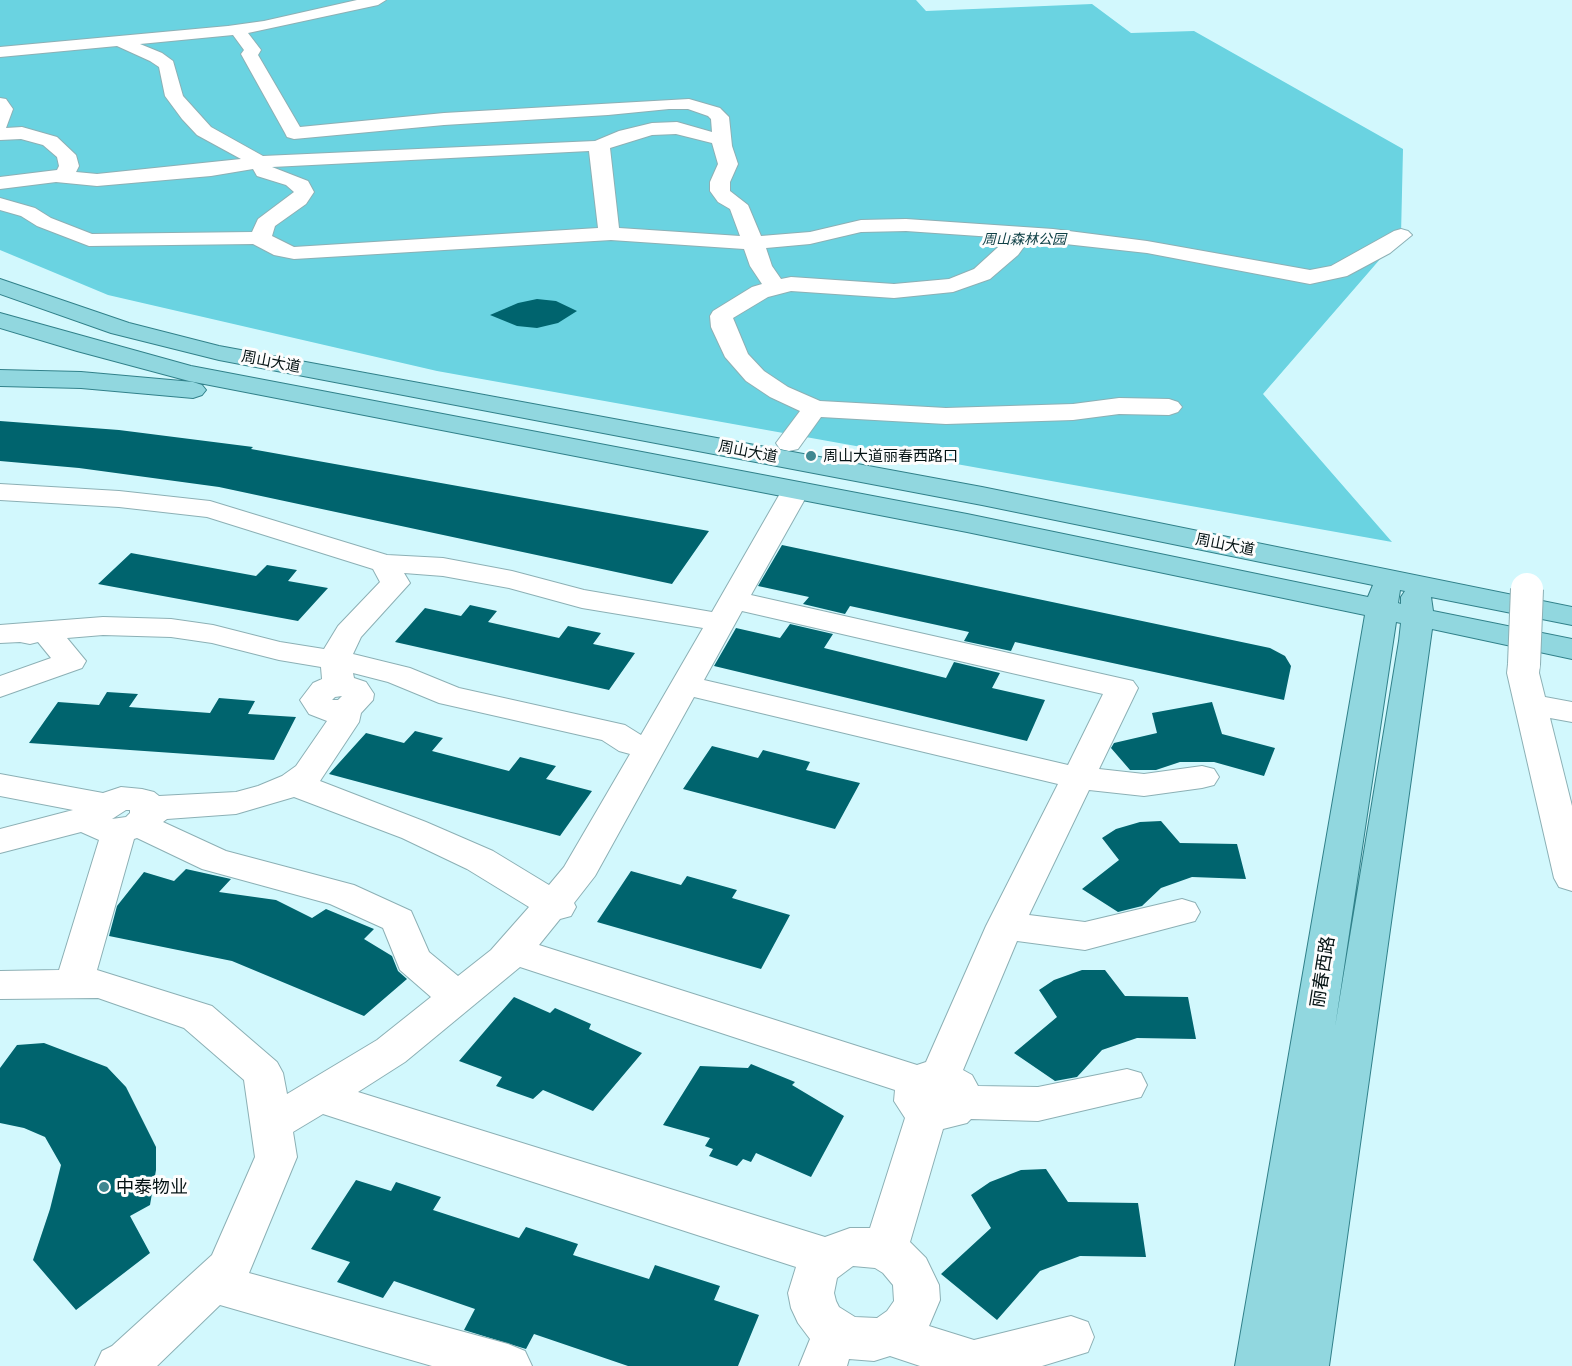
<!DOCTYPE html>
<meta charset="utf-8">
<style>
body{margin:0}
canvas{display:block;background:#d2f8fd}
</style>
<canvas width="1572" height="1366"></canvas>
<script>
const ctx = document.querySelector('canvas').getContext('2d');
ctx.lineJoin = 'round';
function fillPath(path, color) { ctx.fillStyle = color; ctx.fill(path, 'evenodd'); }
const shape = rows => new Path2D(rows.map(r => 'M' + r).join(''));
function strokePath(path, color, width, dash) { ctx.strokeStyle = color; ctx.lineWidth = width; ctx.lineCap = dash ? 'butt' : 'round'; ctx.setLineDash(dash || []); ctx.stroke(path); }
function write(font, color, halo, rows, align = 'center') {
  ctx.font = font + ' "Crimson Pro","Noto Sans SC",serif'; ctx.lineWidth = 6; ctx.setLineDash([]); ctx.textBaseline = 'middle'; ctx.strokeStyle = halo; ctx.fillStyle = color; for (const [text, x, y, turn = 0] of rows) {
    ctx.save(); ctx.translate(x, y); ctx.rotate((+turn || 0) * Math.PI / 180); ctx.textAlign = isNaN(turn) ? turn : align; if (halo) ctx.strokeText(text, 0, 0); ctx.fillText(text, 0, 0); ctx.restore();
  }
}
fillPath(shape([
 [0,0,916,0,926,11,1092,4,1131,33,1194,31,1403,149,1401,235,1263,394,1392,542,437,371,108,295,0,250]
]), '#6ad3e1');
fillPath(shape([
 [537,299,556,301,577,311,558,323,537,328,517,326,490,315,518,303],
 [0,421,119,430,253,447,251,449,709,531,672,584,219,487,79,468,0,461],
 [782,545,1270,648,1285,656,1291,666,1284,700,1015,642,1011,651,964,641,969,632,850,606,845,614,803,604,809,597,758,586],
 [131,553,256,576,267,565,297,570,288,581,328,588,298,621,98,584],
 [470,605,497,611,488,622,559,638,568,626,601,633,593,644,635,653,609,690,395,642,425,608,461,616],
 [790,624,833,634,824,648,946,678,954,662,1000,673,992,688,1045,700,1027,741,714,666,736,628,780,638],
 [107,692,138,694,129,707,210,713,219,698,255,701,248,714,296,717,274,760,29,743,58,702,99,705],
 [1212,702,1222,734,1275,748,1264,776,1214,762,1180,762,1156,770,1130,770,1111,748,1114,743,1157,733,1152,713],
 [415,731,443,738,432,751,509,771,520,757,556,766,546,779,592,791,560,836,329,774,366,733,404,743],
 [712,746,758,758,763,750,810,762,806,770,860,783,835,829,683,789],
 [1161,821,1180,843,1237,844,1246,879,1192,877,1161,888,1142,906,1118,912,1082,889,1119,860,1102,838,1116,829,1140,822],
 [186,869,231,879,219,892,276,900,312,918,326,909,374,929,364,939,392,956,398,971,407,979,364,1016,232,961,109,936,117,906,144,872,174,881],
 [631,871,681,885,687,876,737,890,732,898,790,915,761,969,597,922],
 [1082,970,1105,970,1125,996,1188,997,1196,1039,1137,1038,1102,1050,1077,1077,1055,1081,1014,1053,1057,1017,1039,990,1054,980],
 [514,997,550,1013,555,1008,591,1024,589,1029,642,1053,593,1111,543,1090,533,1099,496,1086,502,1077,459,1061],
 [44,1043,107,1067,126,1087,156,1147,156,1170,150,1205,130,1216,150,1253,76,1310,33,1260,50,1209,61,1165,45,1137,24,1128,0,1123,0,1068,17,1045],
 [751,1064,795,1082,792,1085,844,1116,811,1177,756,1153,751,1162,743,1159,737,1166,709,1156,713,1149,705,1146,710,1138,663,1125,700,1066,748,1068],
 [1046,1169,1068,1202,1138,1203,1146,1257,1080,1256,1040,1271,997,1320,941,1274,991,1228,971,1195,990,1182,1021,1170],
 [356,1180,391,1191,396,1182,441,1197,433,1210,519,1238,526,1227,578,1244,573,1255,649,1279,655,1265,720,1286,714,1300,759,1315,738,1366,628,1366,534,1334,526,1349,464,1330,475,1309,394,1281,383,1298,337,1282,350,1262,311,1249]
]), '#00646e');
const minor = shape([
 [357,0,386,0,378,5,248,33,261,50,258,55,300,127,444,113,689,99,720,108,729,117,732,146,738,164,730,182,730,191,748,205,761,236,810,232,861,220,906,219,1053,229,1147,241,1310,270,1331,266,1394,231,1401,229,1408,231,1412,235,1390,253,1347,276,1310,284,1147,253,1029,240,1018,255,990,279,953,292,894,298,791,291,768,297,733,318,748,354,764,371,788,387,820,401,946,408,1073,404,1119,398,1169,399,1178,402,1182,407,1178,412,1169,415,1119,414,1073,420,946,424,821,417,798,449,789,451,780,449,776,443,800,411,770,397,746,381,725,357,711,327,710,316,713,311,752,287,762,284,750,266,744,249,611,240,294,259,274,255,253,244,89,246,37,226,21,216,0,210,0,198,35,208,51,218,92,234,252,232,258,219,294,192,286,185,257,176,253,169,211,176,97,186,56,182,0,189,0,177,57,170,59,166,57,157,43,145,21,139,0,140,0,98,6,99,13,109,6,128,22,127,57,137,76,155,79,166,76,172,97,174,241,159,197,135,182,119,165,96,159,67,150,61,117,46,0,57,0,47,228,26,264,21,357,0],
 [233,35,244,50,241,54,285,133,287,137,294,139,444,125,608,115,669,109,688,109,708,116,711,119,712,132,677,122,652,123,619,131,595,141,263,156,211,127,183,96,173,61,162,53,140,44,233,35],
 [676,134,712,143,718,164,710,182,710,191,718,202,730,209,740,236,619,228,610,148,652,135,676,134],
 [589,151,598,228,294,247,272,236,275,226,306,204,314,192,308,181,272,167,589,151],
 [906,231,1008,238,974,269,949,279,894,284,791,277,781,279,772,266,766,248,810,244,861,232,906,231],
 [796,482,806,484,810,490,751,595,1133,681,1138,688,1099,769,1144,774,1202,766,1214,769,1219,777,1214,785,1202,788,1144,796,1089,790,1029,915,1085,922,1182,899,1195,903,1200,912,1195,921,1085,950,1017,941,963,1070,972,1075,978,1086,1038,1087,1127,1069,1141,1073,1147,1085,1141,1097,1038,1121,971,1119,967,1123,943,1129,910,1242,926,1258,939,1285,940,1300,929,1326,974,1340,1071,1316,1088,1322,1094,1337,1088,1352,1042,1366,920,1366,890,1356,874,1361,849,1359,847,1366,799,1366,810,1339,798,1323,791,1308,788,1293,796,1267,323,1114,293,1132,297,1157,249,1273,508,1344,525,1351,532,1366,432,1366,220,1305,157,1366,95,1366,102,1351,112,1346,212,1255,255,1157,244,1080,184,1028,98,998,0,999,0,971,59,970,99,840,81,832,0,853,0,829,73,810,0,796,0,774,103,793,121,787,142,789,154,792,159,796,236,792,258,786,282,776,296,766,327,721,309,714,300,700,313,683,322,679,321,667,279,660,212,643,171,637,103,635,67,638,86,661,82,668,0,697,0,676,51,658,38,642,30,644,20,642,0,643,0,625,103,617,171,619,213,625,280,642,324,649,338,626,380,582,373,569,207,517,119,507,0,500,0,484,119,491,210,501,387,555,443,558,512,571,584,590,712,612,782,490,786,484,796,482],
 [404,573,443,576,509,588,582,608,703,628,641,735,625,725,459,688,410,668,353,654,361,637,410,583,404,573],
 [742,611,1103,694,1068,765,704,680,742,611],
 [353,673,388,682,439,703,602,740,619,751,630,754,564,867,549,885,493,851,426,822,320,781,359,722,361,713,373,700,374,694,366,682,354,678,353,673],
 [342,696,338,700,332,700,335,697,342,696],
 [694,697,1058,784,986,926,926,1062,917,1065,539,945,560,919,571,916,576,907,574,903,595,876,694,697],
 [294,797,402,838,467,869,529,907,491,950,458,976,429,952,411,911,354,885,226,851,163,822,167,819,236,814,294,797],
 [126,810,130,810,130,813,126,817,112,819,126,810],
 [137,838,202,869,330,904,383,928,400,970,431,997,377,1040,287,1094,283,1073,277,1062,212,1006,97,970,134,839,137,838],
 [520,967,895,1090,894,1101,905,1118,870,1228,850,1228,825,1237,358,1092,405,1062,520,967],
 [853,1266,875,1268,883,1273,893,1285,894,1301,887,1311,877,1318,855,1317,839,1307,836,1301,834,1293,837,1278,853,1266],
 [1524,655,1535,657,1540,664,1539,673,1545,697,1572,702,1572,722,1550,718,1572,806,1572,891,1559,887,1554,878,1507,673,1508,664,1513,657,1524,655]
]);
const major = shape([
 [0,279,129,323,219,346,982,487,1572,607,1572,625,1431,597,1433,611,1572,639,1572,659,1432,629,1329,1366,1235,1366,1365,615,967,532,189,381,77,351,0,328,0,313,191,366,967,514,1368,597,1373,585,982,505,219,360,111,333,0,294,0,279],
 [1400,590,1405,591,1401,597,1401,604,1398,603,1400,590],
 [1396,622,1401,623,1399,641,1335,1027,1396,622],
 [0,370,81,372,193,382,202,385,206,390,202,395,193,398,81,388,0,386,0,370]
]);
strokePath(minor, '#8cb0b5', 2);
strokePath(major, '#31818a', 2);
fillPath(minor, '#fff');
fillPath(major, '#91d7df');
const minorBridge = shape([
 [1524,664,1527,589]
]);
strokePath(minorBridge, '#8cb0b5', 34, []);
strokePath(minorBridge, '#fff', 32);
for (const [x, y, r, color] of [
 [811,456,6,"#408790"],
 [104,1187,6,"#408790"]
]) { const dot = new Path2D(); dot.arc(x, y, r, 0, 2 * Math.PI); ctx.fillStyle = color; ctx.fill(dot); strokePath(dot, '#fdfdfd', 2); }
write('italic 14px', '#104147', '#fdfdfd', [
 ["周山森林公园",1024,240]
]);
write('15px', '#051314', '#fdfdfd', [
 ["周山大道",271,362,11],
 ["周山大道",748,452,11],
 ["周山大道",1225,545,11]
]);
write('15px', '#051314', '#fdfdfd', [
 ["周山大道丽春西路口",823,456]
], 'left');
write('18px', '#051314', '#fdfdfd', [
 ["丽春西路",1323,972,-81]
]);
write('18px', '#051314', '#fdfdfd', [
 ["中泰物业",116,1187]
], 'left');
</script>
